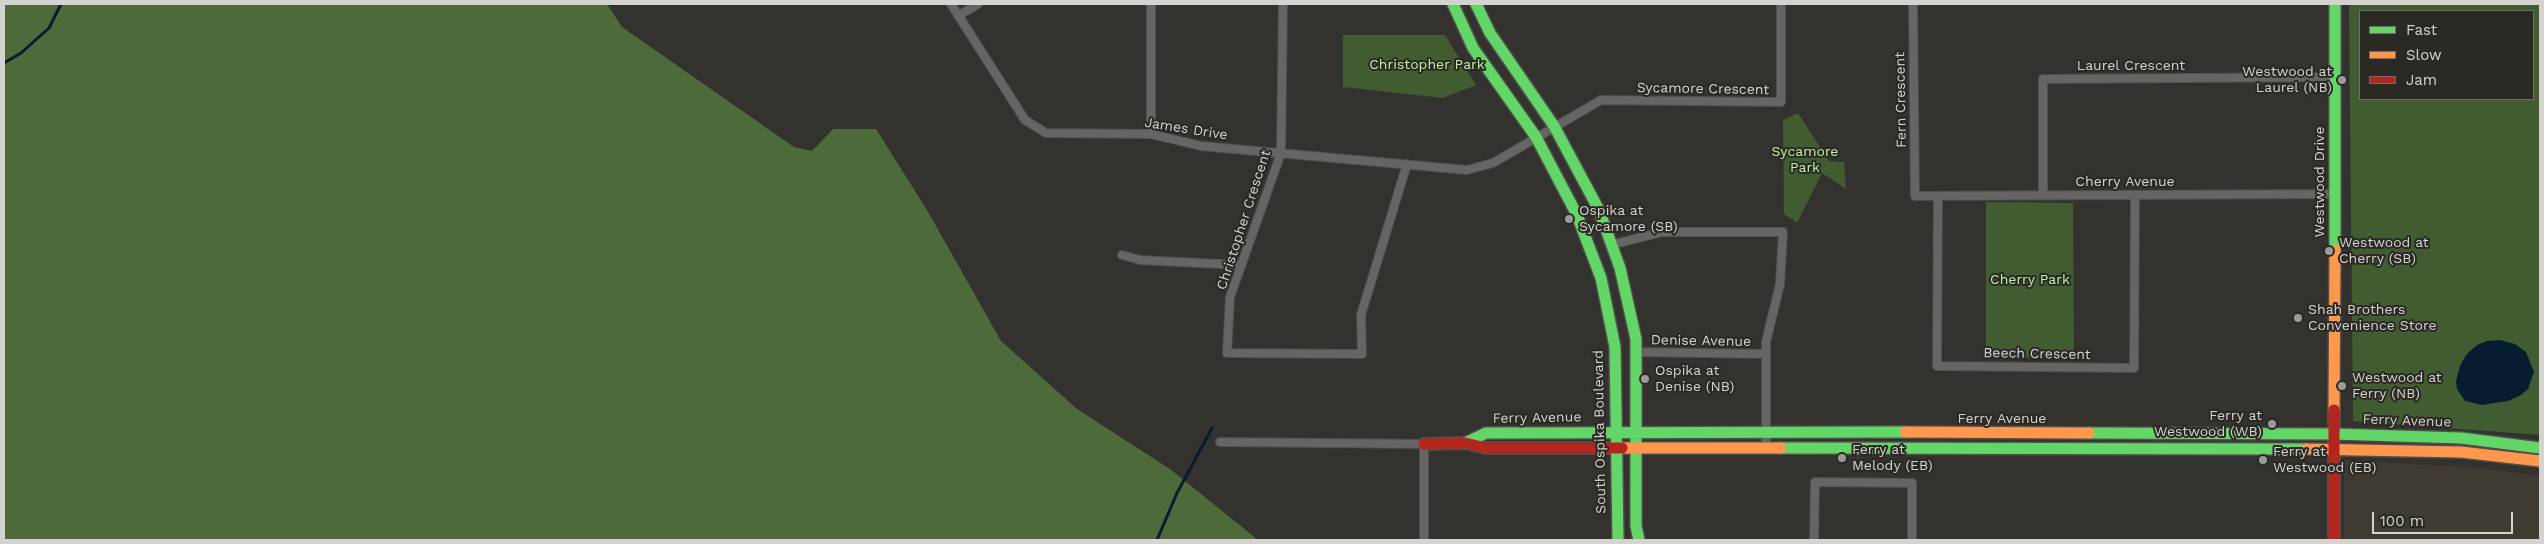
<!DOCTYPE html>
<style>
body{margin:0}
#map{position:relative;width:2544px;height:544px;overflow:hidden;background:#34322f;font-family:"Work Sans",sans-serif}
canvas{display:block}
.frame{position:absolute;inset:0;border:5px solid #d4d3d0;pointer-events:none}
.legend{position:absolute;left:2359px;top:10px;width:175px;height:90px;box-sizing:border-box;background:#2b2924;border:1px solid #6f6d69;margin:0;padding:6px 9px;list-style:none;font-size:15px;color:#d4d3d0}
.legend li{display:flex;align-items:center;gap:10px;height:25px}
.legend b{width:25px;border:1px solid #6f6d69}
.scale{position:absolute;left:2372px;top:512px;width:141px;height:22px;box-sizing:border-box;border:2px solid #d4d3d0;border-top:0;padding-left:6px;font-size:15px;line-height:18px;white-space:nowrap;color:#d4d3d0;-webkit-text-stroke:4px #2b2924;paint-order:stroke}
</style>
<div id="map">
<canvas width="2544" height="544"></canvas>
<div class="frame"></div>
<ul class="legend">
<li><b style="height:6px;background:#63d668"></b>Fast</li>
<li><b style="height:6px;background:#ff974d"></b>Slow</li>
<li><b style="height:6px;background:#b3261e"></b>Jam</li>
</ul>
<div class="scale">100 m</div>
</div>
<script>
const ctx = document.querySelector('canvas').getContext('2d');
ctx.lineJoin = 'round';
function fillPath(path, color) { ctx.fillStyle = color; ctx.fill(path, 'evenodd'); }
const shape = rows => new Path2D(rows.map(r => 'M' + r).join(''));
function strokePath(path, color, width, dash) { ctx.strokeStyle = color; ctx.lineWidth = width; ctx.lineCap = dash ? 'butt' : 'round'; ctx.setLineDash(dash || []); ctx.stroke(path); }
function write(font, color, halo, rows, align = 'center') {
  ctx.font = font + ' "Work Sans",sans-serif'; ctx.lineWidth = 4; ctx.setLineDash([]); ctx.textBaseline = 'middle'; ctx.strokeStyle = halo; ctx.fillStyle = color; for (const [text, x, y, turn = 0] of rows) {
    ctx.save(); ctx.translate(x, y); ctx.rotate((+turn || 0) * Math.PI / 180); ctx.textAlign = isNaN(turn) ? turn : align; if (halo) ctx.strokeText(text, 0, 0); ctx.fillText(text, 0, 0); ctx.restore();
  }
}
fillPath(shape([
 [2344,460,2479,468,2540,476,2540,540,2344,540]
]), '#3f3b32');
fillPath(shape([
 [2349,4,2540,4,2540,435,2353,421],
 [2360,11,2533,11,2533,99,2360,99],
 [1343,35,1445,35,1476,85,1443,98,1343,87],
 [1798,113,1829,161,1844,162,1846,189,1822,173,1797,223,1784,214,1783,120],
 [1986,202,2073,203,2074,357,1986,358]
]), '#425c32');
fillPath(shape([
 [4,4,607,4,622,27,794,147,812,151,833,129,876,129,927,210,1001,341,1077,409,1170,469,1258,540,4,540]
]), '#4d6a3b');
fillPath(shape([
 [2500,340,2515,344,2526,352,2534,372,2528,389,2521,395,2508,401,2482,405,2465,401,2457,389,2456,381,2460,366,2466,355,2477,345,2487,341]
]), '#061c30');
strokePath(shape([
 [4,63,21,53,49,28,61,4],
 [1157,540,1177,493,1212,428]
]), '#061c30', 3);
const street = shape([
 [951,4,1025,120,1046,133,1151,134,1201,146,1467,170,1493,163,1601,100,1781,102,1781,4],
 [1151,4,1151,134],
 [1283,4,1281,153,1230,297,1227,353,1362,354,1361,315,1407,164],
 [1913,4,1915,196,2335,194],
 [958,16,978,4],
 [2043,195,2043,79,2335,77],
 [1938,196,1937,366,2134,368,2135,195],
 [1611,245,1662,232,1783,232,1780,284,1766,342,1766,448],
 [1122,255,1140,260,1240,265],
 [1636,352,1766,354],
 [1220,442,1424,444,1424,540],
 [1814,540,1815,482,1912,483,1912,540]
]);
const fast = shape([
 [1453,4,1473,48,1536,137,1577,215,1601,278,1615,347,1618,540],
 [1476,4,1490,33,1554,126,1599,210,1620,268,1636,339,1636,526,1639,540],
 [2335,250,2335,4],
 [2089,433,2335,434,2461,438,2540,448],
 [1465,443,1486,433,1905,432],
 [1781,448,2306,449]
]);
const slow = shape([
 [2334,410,2335,250],
 [1905,432,2089,433],
 [1622,448,1781,448],
 [2306,449,2461,452,2540,461]
]);
const jam = shape([
 [1424,444,1465,443,1486,448,1622,448],
 [2334,540,2334,410]
]);
strokePath(street, '#504f4c', 10);
strokePath(fast, '#504f4c', 14);
strokePath(slow, '#504f4c', 14);
strokePath(jam, '#504f4c', 14);
strokePath(street, '#666563', 8);
strokePath(fast, '#63d668', 11);
strokePath(slow, '#ff974d', 11);
strokePath(jam, '#b3261e', 11);
for (const [x, y, r, color] of [
 [2342,80,5,"#9c9b98"],
 [1569,219,5,"#9c9b98"],
 [2329,251,5,"#9c9b98"],
 [2298,318,5,"#9c9b98"],
 [1645,379,5,"#9c9b98"],
 [2342,386,5,"#9c9b98"],
 [2272,424,5,"#9c9b98"],
 [1842,458,5,"#9c9b98"],
 [2263,460,5,"#9c9b98"]
]) { const dot = new Path2D(); dot.arc(x, y, r, 0, 2 * Math.PI); ctx.fillStyle = color; ctx.fill(dot); strokePath(dot, '#2b2924', 2); }
write('14px', '#bdf2a0', '#2b2924', [
 ["Christopher Park",1427,65],
 ["Sycamore",1805,152],
 ["Park",1805,168],
 ["Cherry Park",2030,280]
]);
write('14px', '#d4d3d0', '#2b2924', [
 ["Laurel Crescent",2131,66],
 ["Sycamore Crescent",1703,89,1],
 ["Fern Crescent",1901,100,-91],
 ["James Drive",1186,129,9],
 ["Cherry Avenue",2125,182],
 ["Westwood Drive",2320,182,-90],
 ["Christopher Crescent",1244,220,-72],
 ["Denise Avenue",1701,341,1],
 ["Beech Crescent",2037,354,1],
 ["Ferry Avenue",1537,418,-1],
 ["Ferry Avenue",2002,419],
 ["Ferry Avenue",2407,421,2],
 ["South Ospika Boulevard",1600,432,-91]
]);
write('14px', '#d4d3d0', '#2b2924', [
 ["Westwood at",2332,72,"right"],
 ["Laurel (NB)",2332,88,"right"],
 ["Ospika at",1579,211],
 ["Sycamore (SB)",1579,227],
 ["Westwood at",2339,243],
 ["Cherry (SB)",2339,259],
 ["Shah Brothers",2308,310],
 ["Convenience Store",2308,326],
 ["Ospika at",1655,371],
 ["Denise (NB)",1655,387],
 ["Westwood at",2352,378],
 ["Ferry (NB)",2352,394],
 ["Ferry at",2262,416,"right"],
 ["Westwood (WB)",2262,432,"right"],
 ["Ferry at",1852,450],
 ["Melody (EB)",1852,466],
 ["Ferry at",2273,452],
 ["Westwood (EB)",2273,468]
], 'left');
</script>
